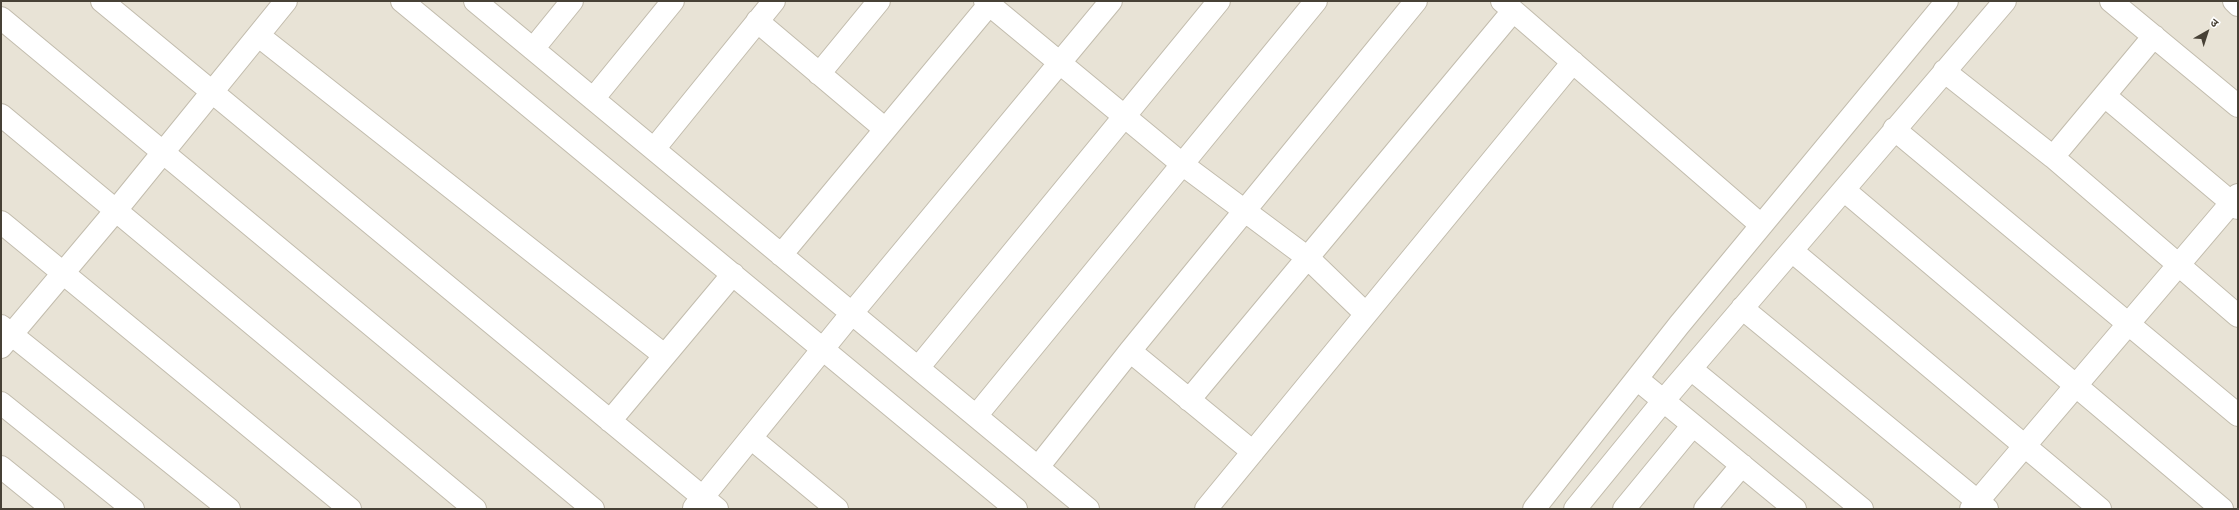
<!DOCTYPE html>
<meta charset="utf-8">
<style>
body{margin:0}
#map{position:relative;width:2239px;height:510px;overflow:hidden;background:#f4f1e8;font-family:Commissioner,"Noto Sans Devanagari",sans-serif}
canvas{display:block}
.frame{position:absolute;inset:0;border:2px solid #474136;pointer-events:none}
.north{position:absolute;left:2187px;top:12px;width:40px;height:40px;-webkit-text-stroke:3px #fff;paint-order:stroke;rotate:39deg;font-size:11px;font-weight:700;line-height:16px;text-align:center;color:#474136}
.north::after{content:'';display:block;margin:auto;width:14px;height:18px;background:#474136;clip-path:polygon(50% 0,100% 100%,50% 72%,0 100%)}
</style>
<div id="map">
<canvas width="2239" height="510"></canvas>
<div class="frame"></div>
<div class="north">उ</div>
</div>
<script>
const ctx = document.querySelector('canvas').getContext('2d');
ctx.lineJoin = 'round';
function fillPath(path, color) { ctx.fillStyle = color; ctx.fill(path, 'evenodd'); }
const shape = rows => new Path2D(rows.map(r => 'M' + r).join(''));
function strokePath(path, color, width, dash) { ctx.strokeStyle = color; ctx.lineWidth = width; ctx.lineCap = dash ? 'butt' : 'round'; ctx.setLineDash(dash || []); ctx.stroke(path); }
fillPath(shape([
 [1,1,2238,1,2238,509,1,509]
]), '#e8e3d6');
const minor = shape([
 [102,1,717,509],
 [402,1,1016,509],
 [475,1,1088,509],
 [985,1,1182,164,1308,258,1366,314],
 [1502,1,1761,225],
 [2111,1,2238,106],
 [2234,1,2238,5],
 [1,18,593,509],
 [757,21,885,129],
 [259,36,664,355],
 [533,49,572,1],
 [1944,71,2053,157,2238,316],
 [819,74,879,1],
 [2105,96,2238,208],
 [593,99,673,1],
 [1,115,475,509],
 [1894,129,2238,415],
 [654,149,774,1],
 [2053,157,2154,36],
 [1844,190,2222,509],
 [1,222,350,509],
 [1792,251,2100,509],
 [781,255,992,1],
 [1742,308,1987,509],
 [1,326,229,509],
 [1,347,117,209,286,1],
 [1130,351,1253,452],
 [918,368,1219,1],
 [1691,369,1862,509],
 [1637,379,1795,509],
 [1189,400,1513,11],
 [1,403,133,509],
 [976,416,1316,1],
 [610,421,733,274],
 [751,438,837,509],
 [1,467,53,509],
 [1038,467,1130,351,1416,1],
 [694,508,852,313,1111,1],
 [1206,509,1573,62],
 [1534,509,1679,325,1947,1],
 [1575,509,1664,400,2005,1],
 [1624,509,1693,425],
 [1705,509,1742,465],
 [1971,509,2238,195]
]);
strokePath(minor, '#c2bcad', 24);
strokePath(minor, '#fff', 22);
</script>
